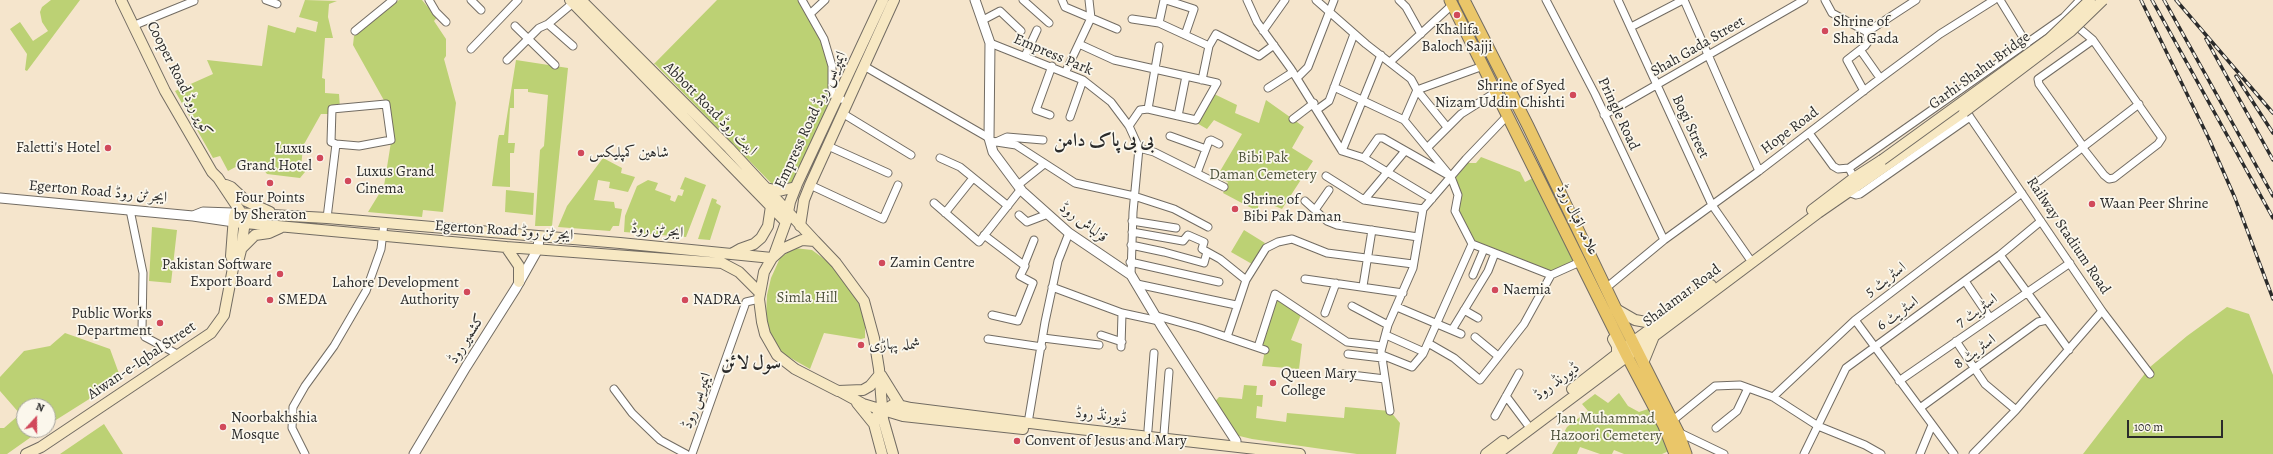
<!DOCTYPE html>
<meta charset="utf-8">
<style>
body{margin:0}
#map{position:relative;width:2273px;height:454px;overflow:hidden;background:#f5e5cc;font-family:Alegreya,serif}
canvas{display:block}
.north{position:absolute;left:16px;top:398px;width:40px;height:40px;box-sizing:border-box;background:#fbf7ec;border:1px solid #a8a59f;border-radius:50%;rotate:21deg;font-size:11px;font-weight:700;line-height:16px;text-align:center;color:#2b2b2b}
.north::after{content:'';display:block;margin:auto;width:14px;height:18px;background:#d1495b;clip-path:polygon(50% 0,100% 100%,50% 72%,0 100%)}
.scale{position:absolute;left:2127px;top:420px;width:96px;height:18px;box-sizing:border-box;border:2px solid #2b2b2b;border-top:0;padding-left:5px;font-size:12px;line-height:14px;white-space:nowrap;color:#2b2b2b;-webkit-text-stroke:3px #fbf7ec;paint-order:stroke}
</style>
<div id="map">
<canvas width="2273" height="454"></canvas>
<div class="north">N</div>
<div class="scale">100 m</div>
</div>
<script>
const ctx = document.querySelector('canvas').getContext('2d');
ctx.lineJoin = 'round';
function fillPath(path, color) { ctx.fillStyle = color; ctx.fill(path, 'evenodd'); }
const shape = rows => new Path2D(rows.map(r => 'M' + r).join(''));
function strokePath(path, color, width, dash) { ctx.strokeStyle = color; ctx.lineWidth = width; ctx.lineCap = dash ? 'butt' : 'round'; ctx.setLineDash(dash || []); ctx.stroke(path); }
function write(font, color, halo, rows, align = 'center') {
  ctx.font = font + ' Alegreya,Amiri,serif'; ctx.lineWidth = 3.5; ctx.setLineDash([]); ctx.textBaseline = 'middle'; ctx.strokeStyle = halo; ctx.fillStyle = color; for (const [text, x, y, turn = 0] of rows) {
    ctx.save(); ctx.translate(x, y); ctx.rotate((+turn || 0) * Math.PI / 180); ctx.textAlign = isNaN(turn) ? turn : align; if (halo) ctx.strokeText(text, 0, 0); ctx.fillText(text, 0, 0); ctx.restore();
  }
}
fillPath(shape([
 [51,0,80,0,27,71,25,70,27,54,10,29,20,22,33,41,48,31,42,22,40,12,42,7],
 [305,0,337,1,329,4,328,17,333,38,325,38,322,78,325,79,325,93,339,94,340,108,332,114,321,114,303,146,301,168,305,168,305,172,300,178,267,174,260,165,245,162,228,171,220,156,213,158,175,91,213,74,207,60,262,66,268,25,295,33,297,27,316,32,318,22,299,17],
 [399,0,422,0,427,6,439,15,434,21,446,39,446,56,444,59,456,103,443,212,423,210,422,217,368,212,384,186,391,142,386,104,353,45,354,36],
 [717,0,802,0,834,63,838,86,790,188,772,184,655,64,650,68],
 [516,60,568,68,552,226,535,226,540,150,544,146,548,95,528,92,528,89,514,89,514,108,510,108,508,143,515,143,514,153,510,153,510,187,492,186,498,139,499,135,504,135],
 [1212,93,1237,105,1235,113,1259,123,1266,100,1304,127,1292,148,1313,161,1282,209,1260,200,1257,211,1223,193,1228,182,1216,178,1242,134,1214,120,1207,129,1195,122],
 [1481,157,1520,172,1525,182,1533,178,1574,263,1555,271,1542,270,1474,241,1457,213,1460,194,1456,177,1468,163,1476,163],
 [603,158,622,168,621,173,635,177,628,192,609,188,610,182,598,180,594,200,614,202,615,208,622,209,619,226,613,226,610,231,558,227,567,206],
 [685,177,706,185,686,237,624,232,625,216,637,186,648,180,658,183,655,190,671,196,670,200,675,202,678,195,682,196,684,190,680,189],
 [506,190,534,193,533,215,505,212],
 [712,198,717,200,716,203,721,206,710,240,698,239],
 [152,227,177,230,171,283,149,281],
 [1244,230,1265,243,1252,264,1231,252],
 [794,248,812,250,835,267,861,303,865,325,865,338,861,339,824,333,810,369,780,352,768,332,766,317,767,295,771,278,780,258],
 [1274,295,1302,312,1291,340,1302,344,1299,369,1262,366,1265,350,1258,347],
 [2227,307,2249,314,2273,375,2273,454,2083,454,2150,367,2187,336],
 [65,333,110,349,121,379,48,425,48,406,24,406,24,430,41,430,7,454,0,454,0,428,4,428,20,414,0,391,0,377,24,351,50,346],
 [1244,385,1257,386,1256,395,1263,395,1262,407,1257,406,1256,418,1286,422,1287,413,1344,418,1345,407,1390,411,1400,423,1396,454,1357,454,1252,439,1231,434,1212,405,1219,397,1242,399],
 [1619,393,1628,406,1639,412,1651,408,1671,450,1662,454,1624,454,1614,450,1612,454,1600,454,1580,447,1577,454,1552,454,1567,427,1588,411,1582,404,1595,394,1608,403],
 [104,424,123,454,60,454]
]), '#bcd174');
const minor = shape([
 [266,0,277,4],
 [429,0,436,12,446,22],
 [471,0,481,10],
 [802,0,824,39,832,66,832,94,841,99],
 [1023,0,1049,23],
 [1062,0,1065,7,1117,29],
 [1164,0,1159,23,1209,46,1202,80],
 [1166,0,1194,9,1185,35],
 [1247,0,1257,22,1291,69,1342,151,1364,158,1432,199],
 [1316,0,1366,44,1411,79,1417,90,1483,66],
 [1399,0,1406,7,1421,34],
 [1546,0,1595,94,1664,240],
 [1618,0,1712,205,1749,258],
 [1684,0,1759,171],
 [1825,0,1832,13,1867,32],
 [2000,0,2027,44],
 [810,14,825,0],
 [1132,19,1159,23],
 [983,20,1000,11,1021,31],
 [2073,23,2093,40,2162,138,2158,144,2114,178,2109,179,2104,175,2082,147],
 [548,24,573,46],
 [135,25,194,1],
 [515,26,555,65],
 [1631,27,1683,0],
 [355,31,393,0],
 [1263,31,1285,0],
 [990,43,1083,80,1111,102,1129,126,1139,148,1133,212,1131,275],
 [1079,44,1114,60,1217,83,1196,120,1148,109,1140,110,1129,126],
 [1209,46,1216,34,1259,56,1274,45],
 [471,49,518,0],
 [1861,51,1880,78],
 [1025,56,1037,30],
 [507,60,539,28,548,24,573,3],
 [1390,62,1452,5],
 [864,66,989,138],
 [1066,71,1091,18,1089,0],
 [1297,78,1308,67,1334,0],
 [1334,87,1404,120,1451,177,1458,195,1455,211,1472,244,1551,275,1580,262],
 [1268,88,1293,72],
 [1864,91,1847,60,1865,46,1868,42,1867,32,1916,0],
 [1148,109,1159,46],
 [1318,109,1329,101,1354,34],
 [842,113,911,155],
 [1050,115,1036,110,1052,66],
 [1604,115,1804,0],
 [1178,116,1186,76],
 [1070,117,1083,80],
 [1970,117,2102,311,2150,374],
 [1293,119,1314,103],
 [1404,120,1417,90,1447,127],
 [1809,133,1833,166,1838,169,1849,168],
 [1170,136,1206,149],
 [990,141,1016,145,1075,183,1134,196,1174,209,1208,227],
 [996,142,1007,137,1043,140],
 [828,146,888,173],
 [2083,146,2039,84,2038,79,2093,40],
 [1139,148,1154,152,1224,187],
 [1427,148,1461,114,1496,92],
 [1342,151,1381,55],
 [940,158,960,167,1008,206],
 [1364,158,1378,138,1383,138,1448,175],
 [1197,173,1209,141,1211,140,1219,144],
 [1326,176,1364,200,1423,209],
 [1854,178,1849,168,2064,17,2080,0],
 [2039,181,2139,104],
 [810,185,883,219,898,185],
 [1018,185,1043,165],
 [1848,192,1856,195,1860,194,1970,117,1968,113],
 [1364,200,1405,151],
 [1305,201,1327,221,1337,225,1418,237],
 [934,203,979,242,1021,189],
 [130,210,143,273,142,330,145,337,179,355],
 [1315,210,1329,190],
 [945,213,973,178],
 [1019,215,1027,222,1048,214],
 [327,218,336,144,331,142,332,109,386,104,391,140,359,146,336,144],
 [1132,221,1176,228],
 [1132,232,1183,241,1188,235,1204,242,1202,249,1220,259,1246,280],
 [984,235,1025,266,1020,276,1033,283,1018,321,992,315],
 [1131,245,1164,252,1204,263,1207,252],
 [2000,255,2069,350],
 [1130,262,1219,282],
 [1024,265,1034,240],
 [1473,275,1484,249],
 [1305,279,1403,293],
 [1965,281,1990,318],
 [1137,284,1236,305],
 [1363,286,1372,230],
 [1052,287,1122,313,1159,321],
 [1606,288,1664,240,1759,171,1874,83,1940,34,1994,0],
 [1352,306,1388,325],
 [1397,307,1461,334],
 [1464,310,1478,318],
 [1325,313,1336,283],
 [1157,316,1200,328,1265,350],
 [1855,320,1954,454],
 [1452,330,1488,271,1495,253],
 [1101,335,1122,342],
 [1386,335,1424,352],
 [1227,337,1246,280,1266,248,1278,242,1292,239,1327,253,1413,264],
 [1475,337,1498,356],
 [1043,338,1099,345],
 [988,339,1042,347],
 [1956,341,1985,384,2016,410],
 [1428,343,1454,358,1480,380,1524,324,1551,275],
 [1121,347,1122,313],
 [1258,347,1275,294,1347,342,1382,346],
 [1348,354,1382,358],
 [1382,355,1412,367,1423,354,1472,244],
 [1343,374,1385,379],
 [1899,381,2070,263],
 [614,389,632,413,660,440,686,454],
 [1506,396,1527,424],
 [1773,397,1855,320,2022,193],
 [1920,408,2038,322,2047,320],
 [1390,411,1381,351,1388,325,1413,268,1423,209,1466,159,1508,115],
 [1495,416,1519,373],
 [1672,421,1715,386,1740,385,1773,397,1818,426,1865,445,1881,454],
 [1028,423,1045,322,1058,261,1069,233],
 [1716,428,1737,411,1748,388],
 [1148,430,1154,353],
 [1678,432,1724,454],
 [1164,434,1169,372],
 [305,454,292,428,293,407,305,386,334,346,366,291,381,249,384,223],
 [692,454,746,302,759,299],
 [1804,454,1846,368,2000,255,2041,221],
 [1920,454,1932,425],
 [1973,454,2016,410,2102,311]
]);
const tertiary = shape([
 [975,0,990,43,989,138,993,152,1022,191,1069,233,1131,275,1162,327,1236,441,1235,446],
 [0,198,193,216,234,222],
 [193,216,203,212,233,213],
 [414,454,466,367,516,288,538,249,539,237]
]);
const secondary = shape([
 [570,0,786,222],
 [581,0,729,148,815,241],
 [226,185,231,187,246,201,270,212],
 [766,188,779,191,796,187],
 [1812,210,1854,178,1882,160],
 [235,213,327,218,620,243,772,258],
 [234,216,231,256,234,263],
 [234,222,506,247,722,263,739,272,760,293],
 [800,226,804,200,810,185,894,0],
 [506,247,519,266,519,282],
 [241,249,255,235,269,233,280,228],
 [733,253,740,249,754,244,761,238,768,226,771,206],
 [774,255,786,222,790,202,797,184,883,0],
 [1616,309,1635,320,1657,324],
 [1627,346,1711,285],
 [1643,363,1654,336],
 [880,374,870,386,863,390,838,391,795,369,777,355,765,334,762,322,759,299,764,272,772,258,782,249,802,240,815,241,836,263,864,301,874,338,879,369,883,419,893,454],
 [881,375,899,404],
 [1572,389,1617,354,1617,346,1613,339],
 [841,392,863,404,903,416,1023,429],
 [857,403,874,424,882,454],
 [874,424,877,415,894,404,911,408,1070,428,1300,454],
 [26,454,41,447,211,333,224,315,234,263,239,258,241,250,244,228,240,211,218,178,212,172,165,91,121,0],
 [1486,454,1503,441],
 [1497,454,1818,213,1964,112]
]);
const primary = shape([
 [1450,0,1627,356,1664,426,1675,454],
 [1464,0,1528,126,1616,309,1678,432,1686,454]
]);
strokePath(minor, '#726c63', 9);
strokePath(tertiary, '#726c63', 11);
strokePath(secondary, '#726c63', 12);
strokePath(primary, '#726c63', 13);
strokePath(minor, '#fff', 7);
strokePath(tertiary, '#fff', 9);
strokePath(secondary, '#f7e8c3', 10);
strokePath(primary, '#eac669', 11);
const rail = shape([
 [2141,0,2209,139,2235,198,2273,299],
 [2152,0,2273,218],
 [2164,0,2273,196],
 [2176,0,2273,113],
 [2206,39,2273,160],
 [2236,76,2273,133]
]);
strokePath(rail, '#2b2b2b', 3.5);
strokePath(rail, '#fbf7ec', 2, [6]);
const secondaryBridge = shape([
 [1964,112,2071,31,2103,0],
 [1882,160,2049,39,2090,0]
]);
strokePath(secondaryBridge, '#726c63', 12, []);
strokePath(secondaryBridge, '#f7e8c3', 10);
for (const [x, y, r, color] of [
 [1457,15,4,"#d1495b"],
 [1825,31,4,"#d1495b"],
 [1573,95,4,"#d1495b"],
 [108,148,4,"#d1495b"],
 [581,153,4,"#d1495b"],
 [320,158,4,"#d1495b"],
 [348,181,4,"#d1495b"],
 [270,183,4,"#d1495b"],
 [2092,204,4,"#d1495b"],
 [1235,209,4,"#d1495b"],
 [882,263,4,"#d1495b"],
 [280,274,4,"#d1495b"],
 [1495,290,4,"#d1495b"],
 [467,292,4,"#d1495b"],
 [270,300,4,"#d1495b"],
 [685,300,4,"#d1495b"],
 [160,323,4,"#d1495b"],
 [861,345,4,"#d1495b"],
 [1273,383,4,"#d1495b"],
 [223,427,4,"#d1495b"],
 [1017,441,4,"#d1495b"]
]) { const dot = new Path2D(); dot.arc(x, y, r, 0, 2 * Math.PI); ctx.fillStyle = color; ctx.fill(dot); strokePath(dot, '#fbf7ec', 1.5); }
write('15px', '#2b2b2b', '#fbf7ec', [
 ["Shrine of",1833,22],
 ["Shah Gada",1833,39],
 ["Khalifa",1457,30,"center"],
 ["Baloch Sajji",1457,47,"center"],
 ["Shrine of Syed",1565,86,"right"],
 ["Nizam Uddin Chishti",1565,103,"right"],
 ["Faletti's Hotel",100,148,"right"],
 ["Luxus",312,149,"right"],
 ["Grand Hotel",312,166,"right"],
 ["شاہین کمپلیکس",589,153],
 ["Luxus Grand",356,172],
 ["Cinema",356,189],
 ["Four Points",270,198,"center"],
 ["by Sheraton",270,215,"center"],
 ["Shrine of",1243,200],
 ["Bibi Pak Daman",1243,217],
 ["Waan Peer Shrine",2100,204],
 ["Zamin Centre",890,263],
 ["Pakistan Software",272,265,"right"],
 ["Export Board",272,282,"right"],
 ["Lahore Development",459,283,"right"],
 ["Authority",459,300,"right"],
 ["Naemia",1503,290],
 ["SMEDA",278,300],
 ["NADRA",693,300],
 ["Public Works",152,314,"right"],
 ["Department",152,331,"right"],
 ["شملہ پہاڑی",869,345],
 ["Queen Mary",1281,374],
 ["College",1281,391],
 ["Noorbakhshia",231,418],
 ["Mosque",231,435],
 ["Convent of Jesus and Mary",1025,441]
], 'left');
write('15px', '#2b2b2b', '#fbf7ec', [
 ["Shah Gada Street",1698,47,-30],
 ["Empress Park",1053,55,23],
 ["Garhi Shahu Bridge",1980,71,-36],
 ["Cooper Road کوپر روڈ",179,79,63],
 ["Abbott Road ایبٹ روڈ",710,109,45],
 ["Pringle Road",1618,114,65],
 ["Empress Road ایمپریس روڈ",811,120,-65],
 ["Bogi Street",1690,127,65],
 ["Hope Road",1790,131,-37],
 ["Egerton Road ایجرٹن روڈ",98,192,5],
 ["علامہ اقبال روڈ",1577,220,64],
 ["قزلباش روڈ",1083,223,37],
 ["Egerton Road ایجرٹن روڈ",504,231,4],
 ["ایجرٹن روڈ",657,231,5],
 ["Railway Stadium Road",2068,236,56],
 ["اسٹریٹ 5",1886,280,-37],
 ["Shalamar Road",1682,296,-37],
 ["اسٹریٹ 7",1977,311,-35],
 ["اسٹریٹ 6",1898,314,-36],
 ["کشمیر روڈ",467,339,-58],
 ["اسٹریٹ 8",1975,352,-36],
 ["Aiwan-e-Iqbal Street",142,361,-34],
 ["ڈیورنڈ روڈ",1557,382,-37],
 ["ایمپریس روڈ",697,401,-70],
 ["ڈیورنڈ روڈ",1101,416,6]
]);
write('15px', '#4f543d', '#fbf7ec', [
 ["Bibi Pak",1263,158],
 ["Daman Cemetery",1263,175],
 ["Simla Hill",807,298],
 ["Jan Muhammad",1606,419],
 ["Hazoori Cemetery",1606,436]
]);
write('bold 19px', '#2b2b2b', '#fbf7ec', [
 ["بی بی پاک دامن",1104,141],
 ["سول لائن",751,364]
]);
</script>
